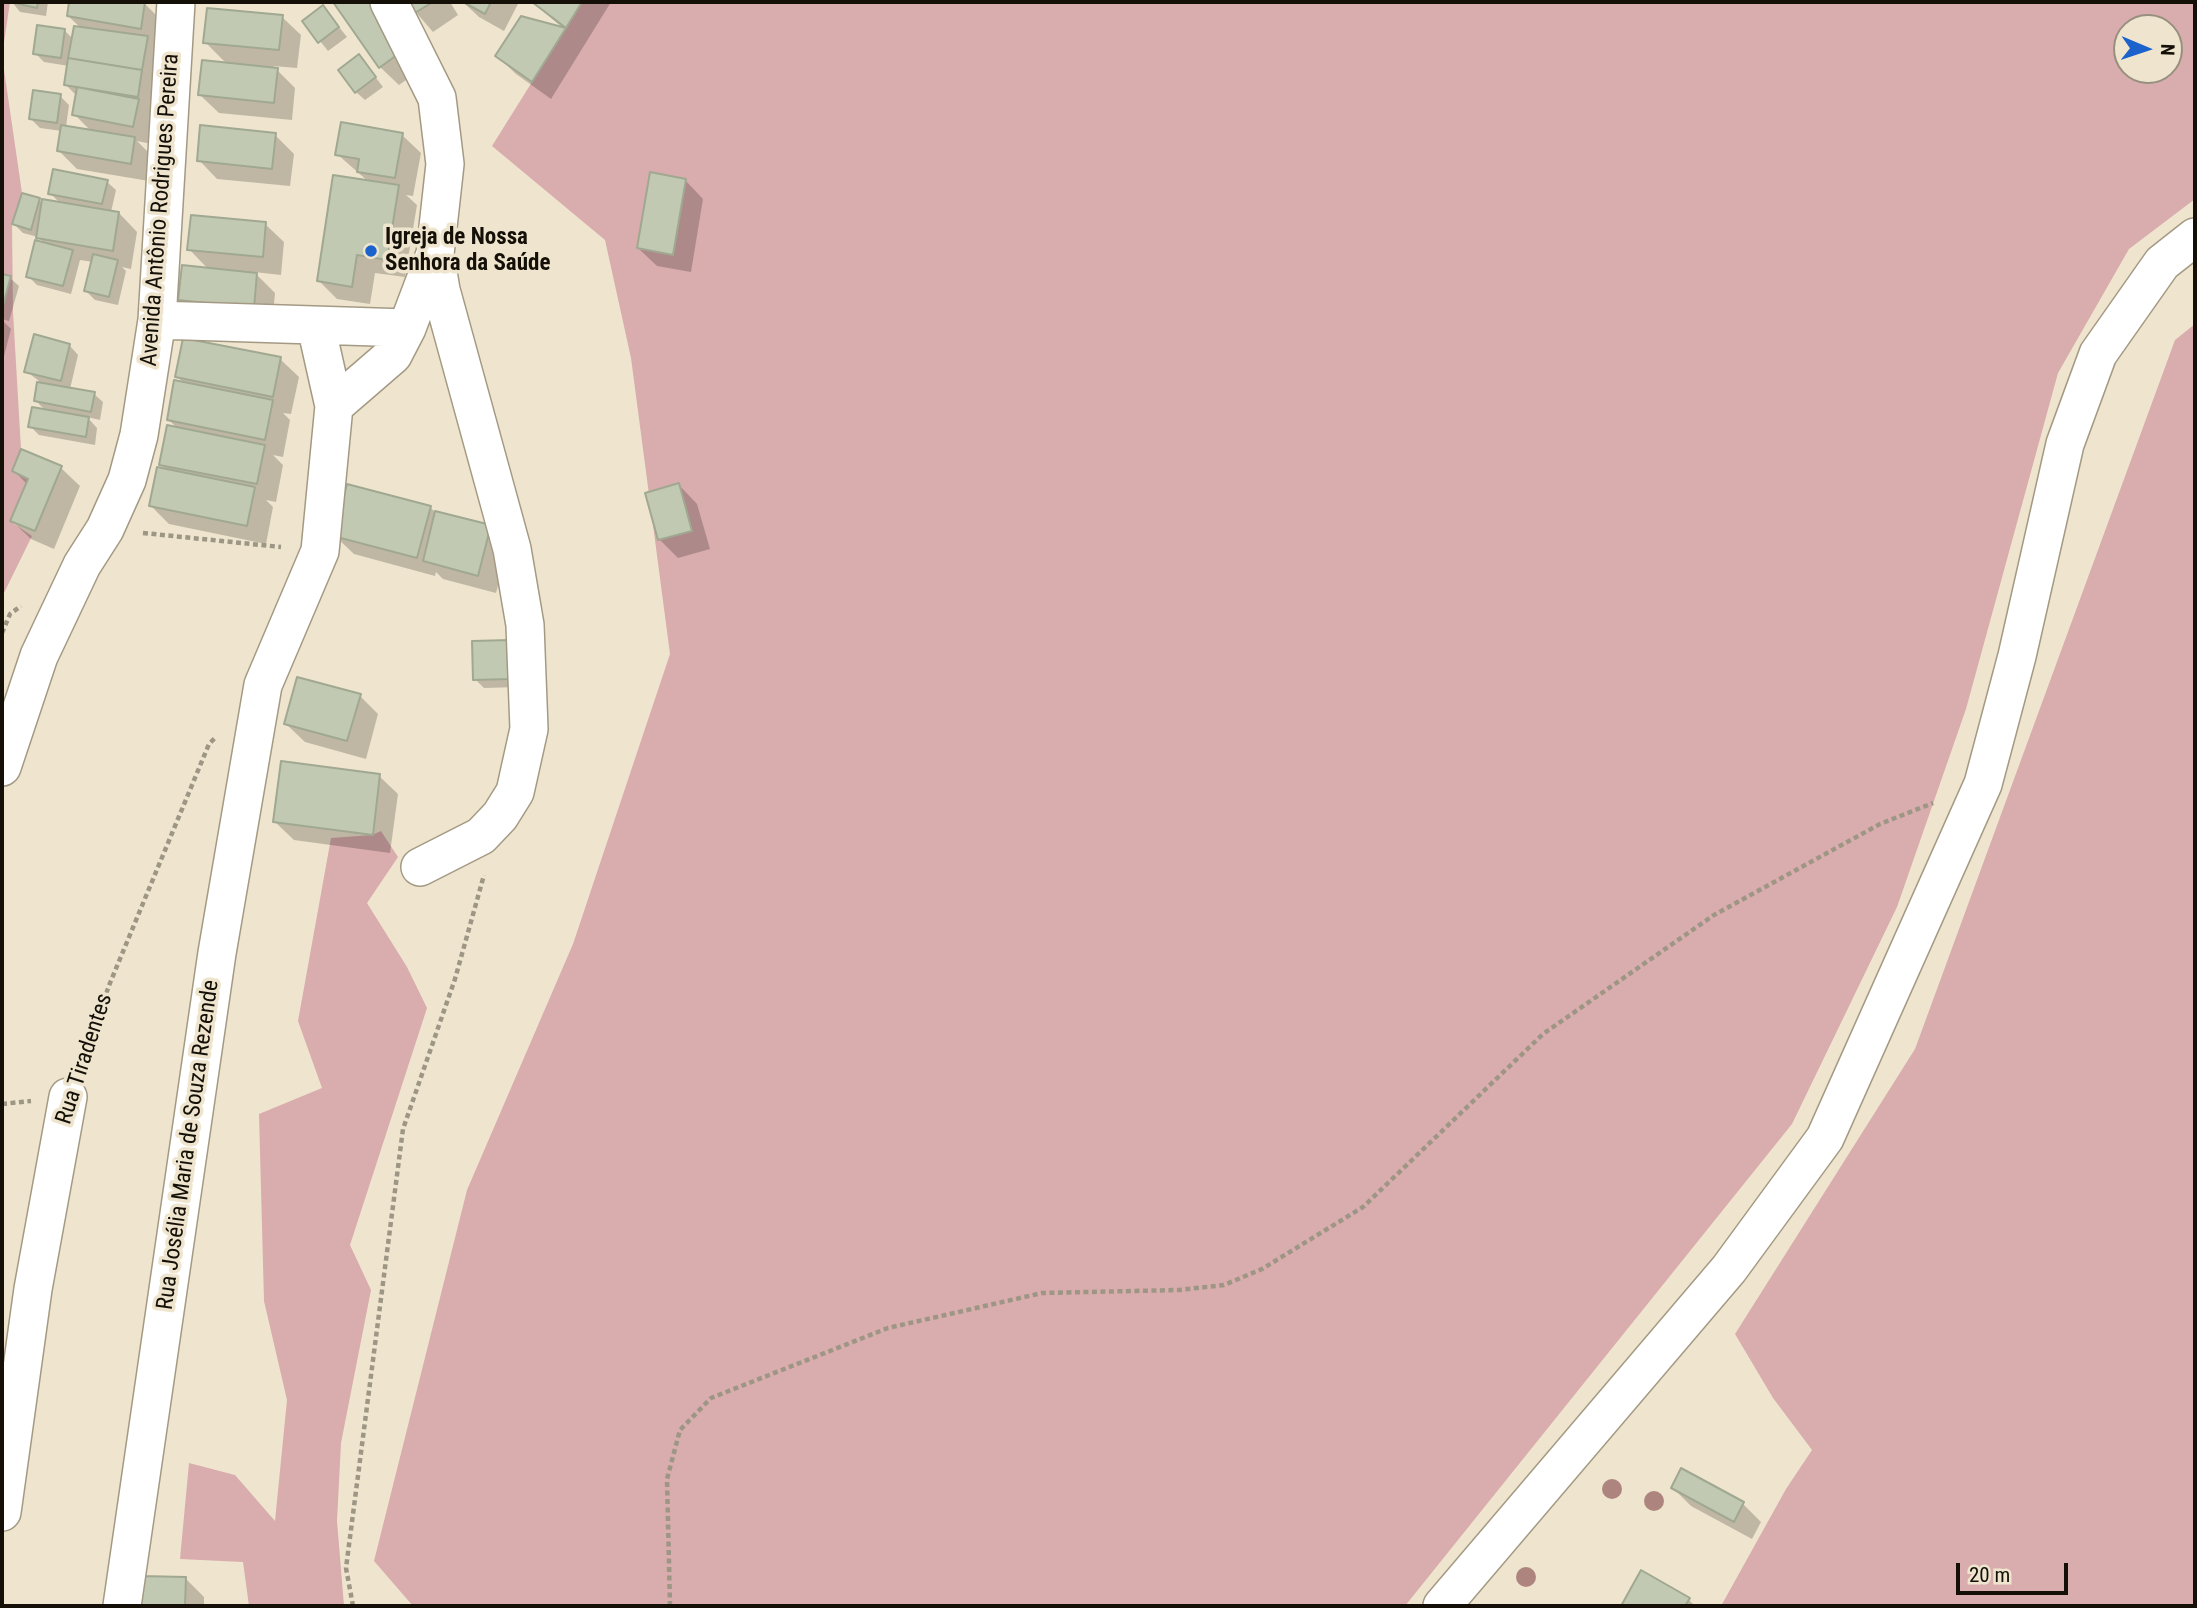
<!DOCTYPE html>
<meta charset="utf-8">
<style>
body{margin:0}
#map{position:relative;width:2197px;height:1608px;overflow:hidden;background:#efe5ce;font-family:"Roboto Condensed",sans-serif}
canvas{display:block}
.frame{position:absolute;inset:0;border:4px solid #141008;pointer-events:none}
.north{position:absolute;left:2113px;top:14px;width:70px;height:70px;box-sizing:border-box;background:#efe5ce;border:2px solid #97907f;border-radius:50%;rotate:92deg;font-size:19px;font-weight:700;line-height:28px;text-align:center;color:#141008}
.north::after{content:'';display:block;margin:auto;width:24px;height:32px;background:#1b62cd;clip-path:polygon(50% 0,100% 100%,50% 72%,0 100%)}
.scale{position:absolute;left:1956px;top:1563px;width:112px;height:32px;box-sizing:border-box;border:4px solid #141008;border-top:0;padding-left:9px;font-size:21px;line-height:24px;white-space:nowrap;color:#141008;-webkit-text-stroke:5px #efe5ce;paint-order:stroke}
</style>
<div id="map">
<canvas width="2197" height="1608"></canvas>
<div class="frame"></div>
<div class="north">N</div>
<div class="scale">20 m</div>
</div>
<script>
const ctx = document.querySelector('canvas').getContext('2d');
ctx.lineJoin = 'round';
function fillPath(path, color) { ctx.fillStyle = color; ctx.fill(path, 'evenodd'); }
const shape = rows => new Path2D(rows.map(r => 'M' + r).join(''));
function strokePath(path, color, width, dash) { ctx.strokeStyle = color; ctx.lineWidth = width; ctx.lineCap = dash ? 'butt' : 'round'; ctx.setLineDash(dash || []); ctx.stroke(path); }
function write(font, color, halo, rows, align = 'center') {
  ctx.font = font + ' "Roboto Condensed",sans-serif'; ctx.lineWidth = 7; ctx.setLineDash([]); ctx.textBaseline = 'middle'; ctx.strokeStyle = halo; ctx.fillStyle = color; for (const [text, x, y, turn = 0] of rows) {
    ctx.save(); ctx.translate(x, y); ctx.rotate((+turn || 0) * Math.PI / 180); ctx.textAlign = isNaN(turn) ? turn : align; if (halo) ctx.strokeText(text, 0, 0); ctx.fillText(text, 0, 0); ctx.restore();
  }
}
fillPath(shape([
 [2,2,10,2,2,56,22,193,12,224,13,312,21,449,12,471,28,479,10,521,32,536,2,597],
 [582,2,2195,2,2195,199,2129,249,2058,373,1966,709,1897,907,1792,1124,1405,1606,413,1606,374,1561,467,1190,573,944,670,654,631,358,605,240,492,146],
 [2127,28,2169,28,2169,70,2127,70],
 [2195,324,2195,1606,1721,1606,1786,1489,1812,1450,1773,1398,1735,1334,1915,1049,2175,340],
 [381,831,398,857,367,903,407,967,427,1008,350,1245,371,1290,341,1443,337,1521,344,1606,249,1606,243,1562,180,1559,189,1463,235,1475,275,1521,287,1400,264,1301,259,1114,322,1088,298,1021,331,838,372,835]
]), '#d9acad');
fillPath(shape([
 [12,2,48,2,46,16,20,12],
 [71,2,144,3,163,22,159,46,154,45,165,56,156,114,151,114,156,119,152,144,137,141,153,157,149,181,77,169,59,151,62,131,40,128,31,119,60,96,69,105,66,127,91,131,74,114,77,96,65,84,69,66,44,62,35,53,65,31,73,39,81,28,68,16],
 [336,2,376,2,423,68,399,85,380,67],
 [407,2,450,2,458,15,433,32],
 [463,2,519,2,504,31,479,17],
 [532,2,611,2,551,99,516,74,497,56,564,29],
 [323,7,347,37,328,51,304,21],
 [282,17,301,35,297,68,273,66,295,88,292,120,219,113,200,95,227,64,205,42],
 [367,66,383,87,365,100,356,92],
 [275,135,294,154,290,186,217,179,199,160],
 [402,135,421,153,413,196,406,195,417,205,405,277,375,273,370,304,337,299,319,281,370,183,337,154],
 [685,180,703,199,691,272,657,266,638,248],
 [107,182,116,190,111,212,119,213,137,232,131,269,122,267,126,271,118,305,95,300,86,291,93,262,80,260,71,294,37,285,28,276,45,244,38,237,23,233,14,224,39,200,43,204,61,204,50,193],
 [265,224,284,242,281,275,254,272,275,293,272,326,199,318,180,300,209,270,189,249],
 [2,276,10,278,19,286,9,321,2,319],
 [2,320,11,329,2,364],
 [70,346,78,355,70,389,94,394,103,402,100,420,87,417,97,428,95,445,39,435,30,426,47,412,36,401,39,381,26,371],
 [280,359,299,377,291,414,283,413,290,420,283,457,273,455,283,465,276,502,266,500,273,507,266,544,169,524,151,506,167,471,161,464,178,429,169,420,184,384,177,376],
 [22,451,61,468,80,486,54,549,31,539,12,521,28,485,14,471],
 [679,485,697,504,710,549,678,558,659,539],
 [430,507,435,512,490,527,509,545,496,593,443,579,436,572,435,576,354,554,335,536],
 [474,643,519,687,484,688,475,679],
 [360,696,378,714,366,759,305,742,286,724],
 [379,776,398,794,390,853,294,840,275,822],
 [1673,1488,1743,1504,1761,1522,1752,1539,1691,1506],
 [1642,1573,1689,1600,1695,1606,1623,1606],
 [142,1578,185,1578,204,1597,204,1606,143,1606]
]), '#0003');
const building = shape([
 [10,2,38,2,37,8,10,2],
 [69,2,145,2,141,29,67,16,69,2],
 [333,2,372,2,405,49,379,68,333,2],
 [405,2,433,2,413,14,405,2],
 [463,2,491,2,485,14,463,2],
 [532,2,582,2,566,28,532,2],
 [323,5,339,27,318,43,302,21,323,5],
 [207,8,283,15,279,50,203,43,207,8],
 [521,16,566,28,532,82,495,56,521,16],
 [37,25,65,29,61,58,33,54,37,25],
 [74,26,148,36,142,70,68,58,74,26],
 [359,54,376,77,355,93,338,70,359,54],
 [68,58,142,70,138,97,64,85,68,58],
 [202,60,278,68,274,103,198,95,202,60],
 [77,87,139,99,133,127,72,115,77,87],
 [33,90,61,94,57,123,29,119,33,90],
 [341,122,403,133,395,178,357,172,359,159,335,155,341,122],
 [61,125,135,137,131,164,57,151,61,125],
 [200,125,276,133,272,169,197,161,200,125],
 [53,169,108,180,102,204,48,194,53,169],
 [650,172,686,179,673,255,637,248,650,172],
 [333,175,399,185,387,260,357,255,352,287,317,281,333,175],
 [22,193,40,198,31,230,12,224,22,193],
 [42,199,119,212,113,251,36,238,42,199],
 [191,215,266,222,263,257,187,250,191,215],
 [35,240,73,250,63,286,26,277,35,240],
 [93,254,118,260,109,297,84,291,93,254],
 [182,265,257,273,254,308,178,300,182,265],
 [2,274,11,276,2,309,2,274],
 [34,334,70,344,61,381,24,372,34,334],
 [183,338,281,357,273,397,175,377,183,338],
 [174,380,273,400,265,440,167,420,174,380],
 [37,382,95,392,91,412,34,401,37,382],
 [32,407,89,417,86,437,28,427,32,407],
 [167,425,265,445,257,484,159,465,167,425],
 [21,449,62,466,35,531,10,521,28,479,12,471,21,449],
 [157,467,255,487,247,526,149,506,157,467],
 [679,483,692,531,658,540,645,493,679,483],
 [347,484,431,506,417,558,333,536,347,484],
 [435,511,491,525,478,576,423,561,435,511],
 [510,640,511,679,473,680,472,641,510,640],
 [297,677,361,694,347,741,284,724,297,677],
 [281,761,380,774,373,835,273,822,281,761],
 [1681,1468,1744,1502,1734,1522,1671,1488,1681,1468],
 [1641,1570,1690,1598,1685,1606,1621,1606,1641,1570],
 [141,1576,186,1577,185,1606,140,1606,141,1576]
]);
fillPath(building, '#c2c9b2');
strokePath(building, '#a1a891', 2);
const minor = shape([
 [157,320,407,328],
 [334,406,393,355,407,328,435,254,445,164,437,98,389,2],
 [2,767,39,656,82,565,105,529,127,480,139,435,157,320,176,2],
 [420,867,481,836,500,816,515,792,529,729,525,625,512,549,441,290,435,254],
 [2,1512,33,1289,68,1097],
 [122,1606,217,953,263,685,320,551,334,406,316,326],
 [1442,1606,1729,1269,1825,1138,1983,784,2017,656,2065,444,2098,354,2162,263,2195,237]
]);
strokePath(minor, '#a49a84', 40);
strokePath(shape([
 [143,533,281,547],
 [2,633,10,614,21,606],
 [80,1065,110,983,209,744,216,737],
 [2,1104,31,1101],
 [353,1606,346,1568,403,1129,455,979,484,875],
 [670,1606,667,1479,680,1430,711,1398,888,1328,1042,1293,1179,1290,1224,1285,1262,1269,1363,1207,1543,1034,1714,915,1880,824,1933,803]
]), '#9e9685', 4.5, [5, 3.5]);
strokePath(minor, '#fff', 37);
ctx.fillStyle = '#ad857e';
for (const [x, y] of [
 [1612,1489],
 [1654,1501],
 [1526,1577]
]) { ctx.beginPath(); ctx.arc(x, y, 10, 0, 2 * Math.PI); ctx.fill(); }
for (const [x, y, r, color] of [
 [371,251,7,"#1b62cd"]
]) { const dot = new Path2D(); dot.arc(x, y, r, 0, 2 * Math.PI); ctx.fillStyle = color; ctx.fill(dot); strokePath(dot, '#efe5ce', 2.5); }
write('23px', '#141008', '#efe5ce', [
 ["Avenida Antônio Rodrigues Pereira",161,210,-86],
 ["Rua Tiradentes",85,1059,-72],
 ["Rua Josélia Maria de Souza Rezende",189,1145,-82]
]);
write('bold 23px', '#141008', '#efe5ce', [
 ["Igreja de Nossa",385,238],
 ["Senhora da Saúde",385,264]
], 'left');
</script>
